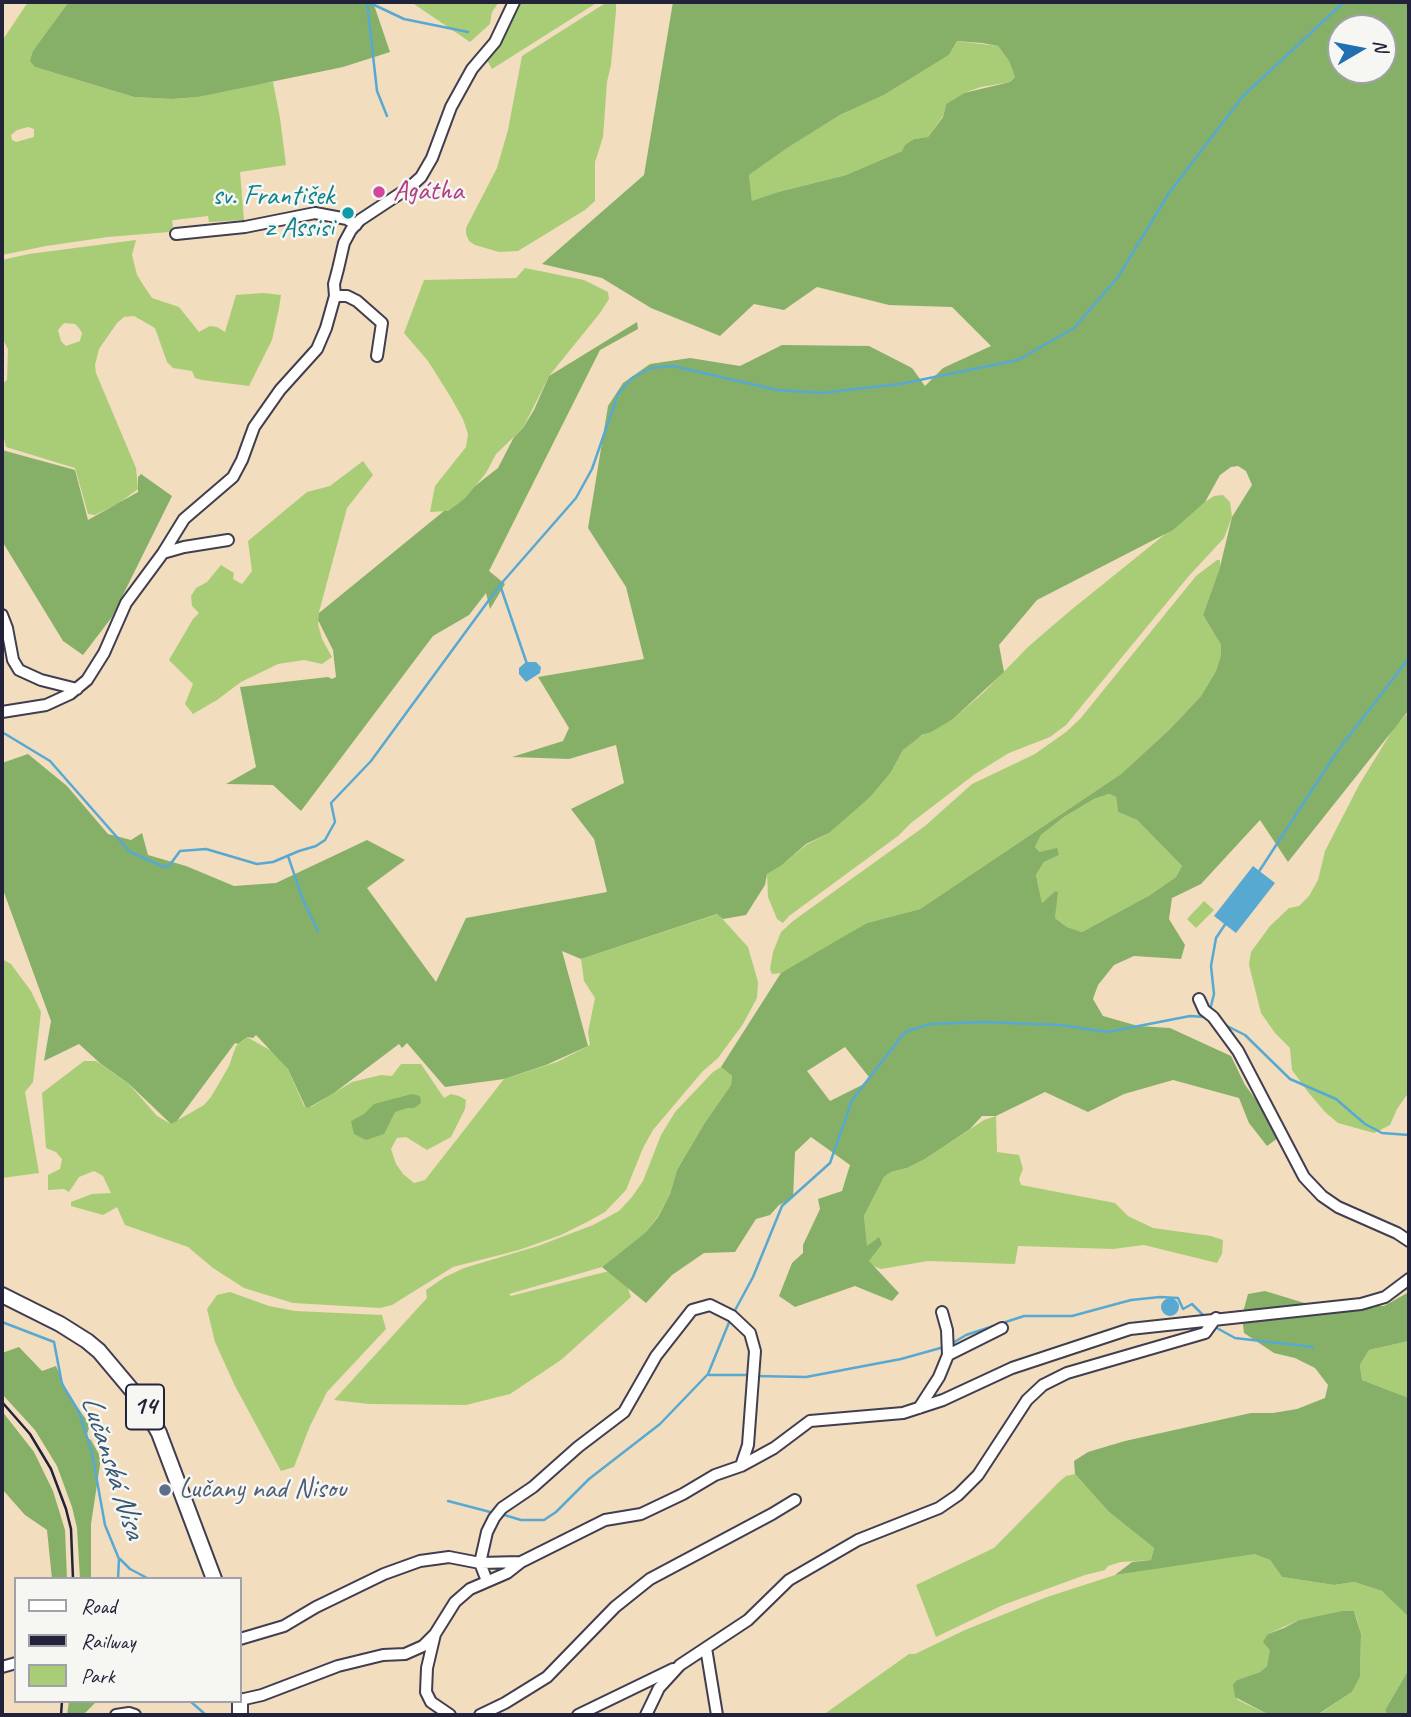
<!DOCTYPE html>
<meta charset="utf-8">
<style>
body{margin:0}
#map{position:relative;width:1411px;height:1717px;overflow:hidden;background:#f2ddbf;font-family:Caveat,sans-serif}
canvas{display:block}
.frame{position:absolute;inset:0;border:4px solid #22223b;pointer-events:none}
.legend{position:absolute;left:14px;top:1577px;width:228px;height:126px;box-sizing:border-box;background:#f6f6f2;border:2px solid #a1a1a9;margin:0;padding:9px 12px;list-style:none;font-size:21px;color:#22223b}
.legend li{display:flex;align-items:center;gap:14px;height:35px}
.legend b{width:35px;border:2px solid #a1a1a9}
.north{position:absolute;left:1327px;top:14px;width:70px;height:70px;box-sizing:border-box;background:#f6f6f2;border:2px solid #a1a1a9;border-radius:50%;rotate:80deg;font-size:19px;font-weight:700;line-height:28px;text-align:center;color:#22223b}
.north::after{content:'';display:block;margin:auto;width:24px;height:32px;background:#1f6fb2;clip-path:polygon(50% 0,100% 100%,50% 72%,0 100%)}
</style>
<div id="map">
<canvas width="1411" height="1717"></canvas>
<div class="frame"></div>
<ul class="legend">
<li><b style="height:9px;background:#fff"></b>Road</li>
<li><b style="height:9px;background:#22223b"></b>Railway</li>
<li><b style="height:19px;background:#a9cd77"></b>Park</li>
</ul>
<div class="north">N</div>
</div>
<script>
const ctx = document.querySelector('canvas').getContext('2d');
ctx.lineJoin = 'round';
function fillPath(path, color) { ctx.fillStyle = color; ctx.fill(path, 'evenodd'); }
const shape = rows => new Path2D(rows.map(r => 'M' + r).join(''));
function strokePath(path, color, width, dash) { ctx.strokeStyle = color; ctx.lineWidth = width; ctx.lineCap = dash ? 'butt' : 'round'; ctx.setLineDash(dash || []); ctx.stroke(path); }
function write(font, color, halo, rows, align = 'center') {
  ctx.font = font + ' Caveat,sans-serif'; ctx.lineWidth = 5; ctx.setLineDash([]); ctx.textBaseline = 'middle'; ctx.strokeStyle = halo; ctx.fillStyle = color; for (const [text, x, y, turn = 0] of rows) {
    ctx.save(); ctx.translate(x, y); ctx.rotate((+turn || 0) * Math.PI / 180); ctx.textAlign = isNaN(turn) ? turn : align; if (halo) ctx.strokeText(text, 0, 0); ctx.fillText(text, 0, 0); ctx.restore();
  }
}
fillPath(shape([
 [28,2,69,2,35,67,134,97,172,99,198,97,241,86,273,82,280,118,286,165,240,172,244,220,209,222,208,216,174,220,172,221,173,226,169,232,108,237,46,246,2,255,2,41],
 [28,127,34,129,34,137,16,142,12,140,11,135,17,130],
 [411,2,499,2,492,12,490,24,470,42],
 [517,2,598,2,492,69,487,60],
 [607,2,616,2,616,11,611,65,607,82,603,137,595,162,595,201,585,210,518,251,499,252,475,245,469,241,466,234,466,228,497,168,508,130,522,56],
 [957,41,998,46,1009,61,1015,77,1010,82,981,87,964,93,946,104,943,116,928,137,914,139,902,151,846,175,778,192,752,202,749,175,786,148,840,115,884,95,949,55],
 [136,240,132,255,137,275,144,286,152,298,179,307,199,332,210,326,217,327,225,332,236,295,263,293,281,295,279,308,272,340,249,386,202,380,195,378,192,371,173,368,167,362,155,328,134,316,124,317,117,323,99,349,95,365,96,373,136,468,138,489,119,503,95,515,88,514,75,468,6,447,2,430,2,384,7,380,8,349,2,338,2,260,29,254],
 [64,323,75,324,79,328,82,333,80,341,66,346,61,341,58,330],
 [525,268,584,280,608,292,609,299,600,313,549,376,523,428,496,454,486,473,465,498,448,511,430,512,435,486,466,447,468,434,463,419,450,396,428,361,404,333,424,280,516,278],
 [363,461,373,475,347,508,319,612,318,624,322,639,332,657,322,664,304,660,278,664,241,682,217,700,193,714,185,704,193,684,169,660,193,619,199,613,192,606,191,596,196,588,207,582,221,565,234,573,233,579,242,584,252,571,248,541,307,492,330,486],
 [1223,495,1230,502,1232,517,1224,538,1188,577,1066,725,1050,737,1009,753,975,774,911,823,898,836,789,916,783,923,777,919,768,897,767,874,781,866,806,845,829,833,891,772,903,750,914,740,953,719,984,692,1029,646,1071,610,1205,502,1214,496],
 [1217,560,1220,560,1220,567,1203,615,1221,645,1221,655,1216,671,1201,696,1169,730,1121,774,920,909,867,923,807,960,781,973,772,974,770,969,773,952,781,932,793,921,925,826,972,784,1035,754,1066,732,1080,719,1196,576],
 [1409,712,1409,1092,1397,1109,1390,1125,1374,1133,1338,1123,1325,1112,1308,1092,1292,1070,1290,1048,1275,1033,1261,1013,1249,965,1251,952,1270,926,1289,908,1299,906,1309,896,1318,880,1325,851,1359,785,1395,726],
 [1109,794,1116,797,1118,812,1137,820,1182,866,1176,877,1150,895,1082,932,1067,927,1055,918,1057,892,1055,891,1042,903,1036,875,1044,862,1059,855,1040,852,1035,847,1041,835,1064,817,1094,799],
 [1204,901,1214,910,1196,928,1187,919],
 [718,914,748,947,758,982,757,998,743,1024,718,1058,702,1072,653,1130,643,1148,626,1190,605,1212,587,1222,561,1235,519,1250,453,1267,392,1305,380,1308,293,1303,244,1288,213,1268,188,1247,125,1225,117,1207,103,1215,71,1206,71,1202,92,1194,111,1193,103,1176,94,1171,79,1177,69,1192,64,1189,48,1190,48,1175,60,1169,62,1159,56,1152,46,1148,42,1093,84,1061,96,1061,128,1083,157,1116,171,1124,204,1105,211,1097,229,1066,236,1046,247,1037,275,1053,288,1069,304,1106,311,1107,352,1082,381,1075,392,1076,401,1064,421,1064,444,1098,451,1094,459,1096,466,1100,465,1109,451,1137,427,1150,406,1137,397,1138,391,1149,396,1164,403,1174,414,1183,425,1180,504,1079,557,1062,590,1045,588,1032,595,998,584,981,581,959],
 [421,1103,394,1112,389,1120,351,1121,365,1113],
 [2,959,11,964,31,991,41,1012,33,1082,25,1092,39,1173,2,1178],
 [721,1067,732,1076,731,1085,704,1124,677,1170,670,1194,658,1216,646,1232,602,1267,509,1294,511,1296,621,1268,631,1297,561,1360,510,1394,466,1405,369,1404,334,1400,427,1298,426,1290,445,1277,464,1268,538,1246,593,1225,619,1211,632,1197,643,1181,661,1135,675,1112,713,1072],
 [996,1116,997,1152,1019,1155,1023,1169,1019,1179,1021,1185,1115,1203,1128,1216,1153,1228,1211,1236,1223,1240,1222,1254,1217,1263,1144,1245,1113,1249,1018,1246,1015,1264,928,1261,881,1269,871,1265,869,1260,874,1254,867,1247,864,1216,884,1177,891,1172,907,1168,925,1159,984,1120],
 [230,1292,269,1306,295,1311,382,1315,386,1329,327,1392,310,1426,294,1467,281,1471,235,1386,215,1342,207,1309,217,1295],
 [1409,1341,1409,1398,1362,1380,1360,1365,1369,1350],
 [1075,1474,1109,1512,1154,1548,1151,1560,1121,1562,1108,1566,1105,1570,1085,1575,1003,1605,936,1637,916,1585,994,1548,1059,1482,1066,1476],
 [1242,1554,1254,1554,1270,1560,1282,1577,1334,1585,1354,1582,1382,1591,1401,1606,1409,1617,1409,1669,1385,1710,1387,1715,1318,1715,1352,1692,1360,1677,1361,1634,1357,1619,1354,1611,1341,1611,1299,1620,1268,1634,1271,1650,1267,1666,1260,1672,1237,1680,1234,1692,1238,1700,1269,1715,823,1715,909,1654,915,1654,965,1630,1047,1597,1115,1575]
]), '#a9cd77');
fillPath(shape([
 [69,2,373,2,390,52,343,67,198,97,172,99,134,97,35,67,30,61,33,51],
 [673,2,1409,2,1409,710,1288,862,1260,820,1201,884,1172,898,1169,919,1185,945,1181,959,1134,956,1114,965,1098,985,1093,999,1103,1016,1138,1026,1170,1028,1231,1056,1245,1085,1282,1135,1267,1146,1249,1123,1239,1098,1173,1080,1124,1094,1088,1112,1045,1092,996,1116,982,1116,970,1129,925,1159,907,1168,891,1172,884,1177,864,1216,867,1246,879,1237,882,1244,869,1261,899,1293,892,1301,855,1286,795,1307,779,1296,792,1263,803,1253,803,1245,820,1209,818,1199,842,1191,850,1165,811,1137,795,1152,793,1198,779,1205,770,1215,756,1219,735,1252,704,1253,672,1275,646,1303,602,1267,646,1232,658,1217,670,1194,677,1170,704,1124,731,1085,732,1076,721,1067,781,973,867,923,920,909,1121,774,1169,730,1201,696,1216,671,1221,655,1221,645,1203,615,1220,567,1232,517,1252,485,1246,471,1238,466,1231,467,1220,475,1205,502,1173,530,1037,600,999,645,1004,672,953,719,931,732,922,735,903,750,891,772,870,797,829,833,806,844,781,866,767,874,765,885,746,915,723,919,717,914,581,959,562,951,588,1046,546,1065,504,1079,445,1087,407,1043,402,1048,399,1044,334,1093,308,1108,305,1106,288,1069,256,1035,253,1038,247,1037,238,1044,235,1043,177,1121,171,1124,128,1083,101,1064,79,1044,44,1061,51,1021,2,887,2,763,28,754,67,786,108,834,131,840,142,833,148,855,186,866,234,886,276,883,367,840,405,860,367,888,436,982,466,918,607,892,594,839,571,809,624,783,616,745,569,759,512,757,563,741,569,728,538,677,644,659,626,587,588,528,608,406,623,383,650,364,690,358,740,366,782,345,869,346,912,368,925,386,943,368,991,346,952,307,889,305,817,287,784,310,754,304,720,336,651,308,602,278,542,264,644,175],
 [1341,28,1383,28,1383,70,1341,70],
 [957,41,982,43,998,46,1009,61,1015,77,1010,82,964,93,946,104,943,117,928,137,914,139,905,145,902,151,846,175,778,192,752,201,749,175,787,148,840,115,884,95,949,55],
 [1109,794,1116,797,1118,812,1137,820,1182,866,1176,877,1150,895,1082,932,1067,927,1055,918,1058,892,1055,891,1042,903,1036,875,1044,862,1059,855,1057,848,1040,852,1035,847,1041,835,1064,817,1094,799],
 [845,1047,869,1077,866,1083,830,1101,807,1071],
 [637,322,638,329,600,350,489,571,505,584,490,609,486,593,469,615,433,636,301,811,273,785,226,784,256,767,240,687,328,677,332,679,336,677,333,650,318,620,319,613,444,511,448,511,465,498,475,486,498,468,514,437,523,428,534,410,549,376],
 [2,450,75,470,88,520,138,492,138,477,141,474,172,496,112,617,83,655,63,641,2,541],
 [412,1094,420,1096,421,1103,414,1108,407,1108,395,1112,384,1134,366,1140,354,1134,351,1121,365,1113,374,1104],
 [1265,1291,1311,1305,1384,1306,1409,1292,1409,1341,1369,1350,1360,1365,1362,1380,1409,1398,1409,1617,1382,1591,1354,1582,1334,1585,1282,1577,1270,1560,1254,1554,1115,1575,1132,1562,1151,1560,1154,1548,1109,1512,1075,1474,1074,1461,1088,1452,1125,1441,1251,1413,1273,1413,1297,1409,1325,1398,1328,1385,1315,1368,1295,1358,1274,1353,1244,1333,1242,1316,1248,1294],
 [19,1347,42,1371,56,1366,68,1394,90,1425,86,1437,91,1440,101,1458,91,1524,91,1579,80,1579,77,1528,72,1507,57,1466,35,1430,2,1394,2,1353],
 [2,1411,34,1452,53,1491,65,1530,67,1579,52,1579,47,1530,25,1515,2,1489],
 [1341,1611,1354,1611,1361,1634,1360,1677,1352,1692,1317,1715,1269,1715,1235,1697,1233,1685,1237,1680,1260,1672,1267,1666,1270,1650,1263,1642,1268,1634,1284,1628,1299,1620],
 [1409,1669,1409,1715,1387,1715,1385,1710],
 [69,1701,97,1701,83,1715,67,1715]
]), '#86b068');
fillPath(shape([
 [526,662,536,662,541,667,540,673,526,682,519,674,519,668],
 [1253,866,1275,883,1236,933,1214,916],
 '1161 1307a9 9 0 1 1 18 0a9 9 0 1 1-18 0Z'
]), '#57a9d2');
strokePath(shape([
 [367,2,377,91,387,116],
 [368,2,404,19,468,32],
 [500,585,527,664],
 [2,732,50,761,130,852,164,867,169,866,180,851,206,849,257,864,273,862,299,851,316,846,325,840,335,822,331,803,371,761,500,585,576,498,592,469,618,394,632,378,651,368,673,366,777,390,820,393,900,384,1018,360,1074,328,1118,277,1169,193,1243,96,1344,2],
 [288,856,303,900,318,931],
 [1258,873,1336,753,1409,658],
 [1210,1010,1214,994,1211,966,1216,938,1226,923],
 [1225,1025,1245,1035,1290,1079,1336,1099,1365,1124,1382,1133,1409,1135],
 [733,1314,753,1277,782,1206,830,1163,852,1100,905,1032,930,1024,984,1022,1059,1025,1108,1032,1190,1016,1206,1017],
 [2,1322,54,1342,62,1384,79,1412,92,1453,105,1525,119,1559,118,1579],
 [1215,1327,1235,1338,1313,1347],
 [951,1344,966,1335,1024,1316,1072,1316,1131,1300,1160,1297,1178,1298,1183,1309,1192,1304,1205,1317],
 [709,1375,748,1375],
 [755,1376,806,1377,901,1359,944,1347],
 [448,1501,494,1513],
 [501,1514,521,1520,544,1520,556,1512,589,1479,660,1424,708,1374,730,1320],
 [120,1559,130,1569,149,1579],
 [190,1701,206,1715]
]), '#57a9d2', 2.5);
const minor = shape([
 [176,234,245,227,315,213,347,219,356,225],
 [335,296,334,284,338,269,344,243,351,230,360,220,410,187,421,177,432,158,451,107,472,69,495,42,514,2],
 [163,553,184,547,228,540],
 [2,615,7,628,13,660,19,670,41,680,77,689],
 [2,712,46,705,70,694,87,680,104,653,126,603,163,553,184,519,233,477,242,460,254,427,280,390,317,349,326,328,335,296,347,296,357,301,382,323,377,356],
 [1199,999,1204,1010,1213,1017,1238,1051,1304,1177,1322,1196,1338,1207,1397,1233,1409,1241],
 [948,1355,1002,1328],
 [919,1408,939,1377,948,1355,947,1330,942,1312],
 [487,1581,480,1563,487,1532,494,1518,502,1508,533,1487,578,1447,624,1412,656,1356,692,1310,710,1305,732,1316,750,1333,755,1351,748,1445,741,1466],
 [435,1634,427,1668,426,1692,431,1702,450,1715],
 [240,1639,284,1626,316,1607,384,1574,420,1561,449,1557,480,1563,520,1562],
 [706,1648,717,1715],
 [2,1667,16,1663],
 [240,1700,262,1695,338,1666,383,1655,405,1654,423,1646,435,1634,455,1602,470,1589,507,1573,521,1562,605,1520,641,1514,683,1494,715,1475,741,1466,774,1448,810,1421,903,1413,943,1400,1012,1368,1130,1329,1361,1304,1385,1297,1409,1279],
 [116,1715,129,1713,135,1715],
 [480,1715,505,1703,547,1677,615,1607,650,1579,772,1514,795,1500],
 [578,1715,673,1669],
 [646,1715,659,1688,680,1665,748,1620,789,1580,858,1540,939,1508,958,1495,978,1475,1027,1400,1043,1385,1067,1373,1205,1333,1216,1318]
]);
const major = shape([
 [2,1295,60,1324,87,1341,99,1351,141,1401,159,1433,214,1579],
 [240,1701,240,1715]
]);
strokePath(minor, '#413e4f', 14);
strokePath(major, '#413e4f', 18);
strokePath(minor, '#fff', 10);
strokePath(major, '#fff', 14);
strokePath(shape([
 [2,1402,30,1434,51,1469,66,1509,71,1529,73,1579],
 [61,1715,62,1701]
]), '#22223b', 2.5);
for (const [x, y, r, color] of [
 [379,192,7,"#d1479c"],
 [348,213,7,"#0f9aa8"],
 [165,1490,7,"#5c6f8a"]
]) { const dot = new Path2D(); dot.arc(x, y, r, 0, 2 * Math.PI); ctx.fillStyle = color; ctx.fill(dot); strokePath(dot, '#f6f6f2', 2.5); }
for (const [x, y, w] of [
 [145,1407,38]
]) { const box = new Path2D(); box.roundRect(x - w / 2, y - 22.5, w, 45, 5); ctx.fillStyle = '#f6f6f2'; ctx.fill(box); strokePath(box, '#22223b', 2); }
write('bold 26px', '#22223b', null, [
 ["14",145,1407]
]);
write('28px', '#b23c85', '#f6f6f2', [
 ["Agátha",393,192]
], 'left');
write('28px', '#0d838f', '#f6f6f2', [
 ["sv. František",334,197],
 ["z Assisi",334,229]
], 'right');
write('28px', '#4e5e75', '#f6f6f2', [
 ["Lučany nad Nisou",179,1490]
], 'left');
write('italic 30px', '#375877', '#f6f6f2', [
 ["Lučanská Nisa",112,1467,72]
]);
</script>
